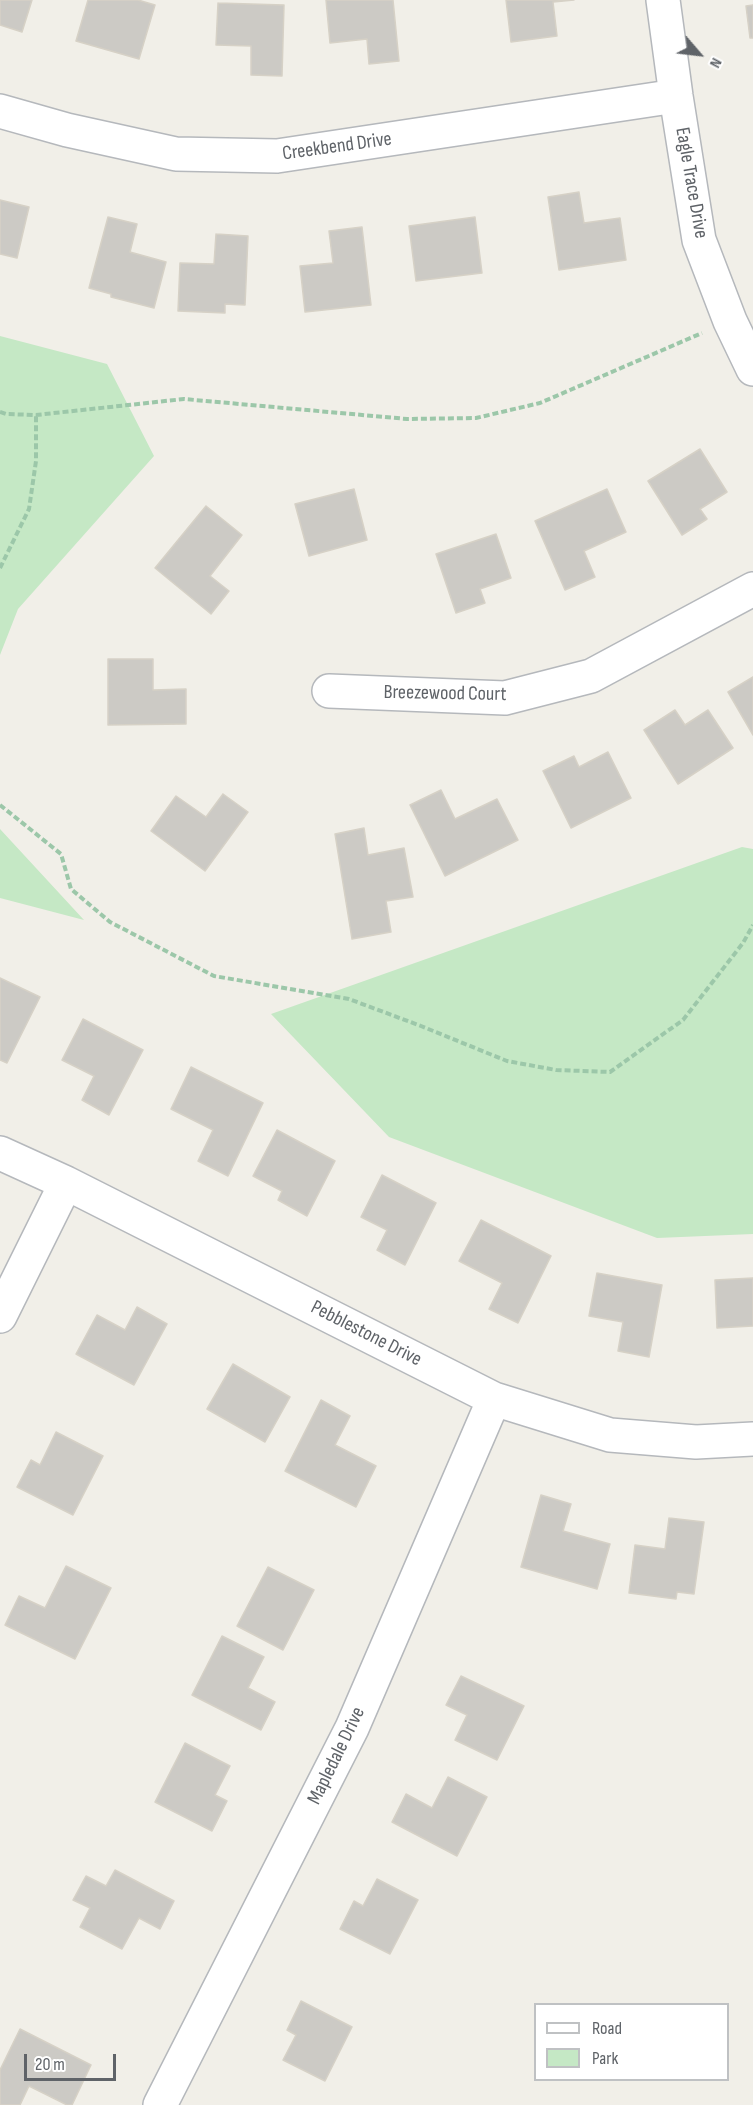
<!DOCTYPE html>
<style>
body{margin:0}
#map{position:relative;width:753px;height:2105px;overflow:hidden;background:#f1efe8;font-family:"Sofia Sans Condensed",sans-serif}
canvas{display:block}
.legend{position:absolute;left:534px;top:2003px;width:195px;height:78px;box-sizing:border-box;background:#fff;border:2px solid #bfc1c3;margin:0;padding:8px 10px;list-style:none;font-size:18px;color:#5f6368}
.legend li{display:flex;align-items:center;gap:12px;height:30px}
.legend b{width:30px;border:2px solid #bfc1c3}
.north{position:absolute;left:669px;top:24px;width:60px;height:60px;-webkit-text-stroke:4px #fff;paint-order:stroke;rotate:118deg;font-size:16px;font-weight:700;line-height:24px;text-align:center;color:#5f6368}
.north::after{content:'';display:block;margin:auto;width:21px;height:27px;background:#5f6368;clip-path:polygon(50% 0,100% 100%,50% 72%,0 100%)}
.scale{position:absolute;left:24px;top:2054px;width:92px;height:27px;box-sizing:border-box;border:3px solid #5f6368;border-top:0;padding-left:8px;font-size:18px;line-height:21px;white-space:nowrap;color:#5f6368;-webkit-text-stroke:4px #fff;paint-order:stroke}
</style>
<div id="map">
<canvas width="753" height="2105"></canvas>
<ul class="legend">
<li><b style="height:8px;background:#fff"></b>Road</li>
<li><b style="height:16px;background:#c5e8c5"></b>Park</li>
</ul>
<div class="north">N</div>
<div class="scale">20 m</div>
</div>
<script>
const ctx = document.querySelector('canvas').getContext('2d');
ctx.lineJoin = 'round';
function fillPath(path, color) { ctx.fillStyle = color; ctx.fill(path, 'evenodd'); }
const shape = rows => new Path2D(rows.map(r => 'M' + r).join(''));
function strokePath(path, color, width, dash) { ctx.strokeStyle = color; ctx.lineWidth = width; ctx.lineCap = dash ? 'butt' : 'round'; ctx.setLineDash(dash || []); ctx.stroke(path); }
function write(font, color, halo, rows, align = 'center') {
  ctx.font = font + ' "Sofia Sans Condensed",sans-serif'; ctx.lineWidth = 4.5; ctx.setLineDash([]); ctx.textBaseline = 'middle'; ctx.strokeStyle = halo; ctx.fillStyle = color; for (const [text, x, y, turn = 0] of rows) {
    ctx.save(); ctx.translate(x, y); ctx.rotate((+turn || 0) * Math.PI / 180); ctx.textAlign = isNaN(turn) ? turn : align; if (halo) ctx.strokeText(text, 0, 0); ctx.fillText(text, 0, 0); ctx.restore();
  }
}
fillPath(shape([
 [0,336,107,364,154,456,18,609,0,655],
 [0,829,84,920,0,898],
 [742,847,753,849,753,1234,657,1238,389,1137,271,1014]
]), '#c5e8c5');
const building = shape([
 [0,0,32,0,22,32,0,25,0,0],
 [88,0,138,0,155,5,139,59,76,41,88,0],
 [326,0,393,0,399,61,369,64,367,39,330,43,326,0],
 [506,0,574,0,553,2,557,36,511,42,506,0],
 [218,3,284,5,282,76,251,75,251,46,216,45,218,3],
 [753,5,753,38,750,38,746,6,753,5],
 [579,192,584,223,620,218,626,260,559,270,548,197,579,192],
 [0,200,29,207,17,258,0,254,0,200],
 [108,217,137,224,130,252,166,262,154,308,111,297,111,294,89,288,108,217],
 [475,217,482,273,416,281,409,226,475,217],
 [362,227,371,305,305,312,300,266,333,263,329,231,362,227],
 [216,234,248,236,245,305,225,304,225,313,178,311,180,263,214,264,216,234],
 [700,449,727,492,700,509,707,519,682,535,648,481,700,449],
 [354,489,367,540,309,556,295,504,354,489],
 [607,489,626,532,584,551,595,577,565,590,535,521,607,489],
 [206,506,242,535,210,576,229,591,211,614,155,568,206,506],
 [496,534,511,578,480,589,485,603,456,613,436,554,496,534],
 [108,659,153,659,153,690,186,689,186,724,108,725,108,659],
 [753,677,753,735,728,692,753,677],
 [675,710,685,725,708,710,733,748,678,784,644,730,675,710],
 [608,752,631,798,571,828,543,771,574,756,579,767,608,752],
 [441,790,455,819,497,799,518,840,445,876,410,805,441,790],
 [223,794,248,812,205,871,151,831,176,796,206,817,223,794],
 [364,828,368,855,404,848,413,897,386,901,391,932,352,939,335,834,364,828],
 [0,978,40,997,7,1063,0,1060,0,978],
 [83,1019,143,1050,109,1115,82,1100,94,1076,62,1060,83,1019],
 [191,1067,263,1103,228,1176,198,1161,213,1130,171,1109,191,1067],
 [277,1130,335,1161,307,1216,278,1200,282,1191,253,1176,277,1130],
 [382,1175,436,1203,405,1265,377,1250,387,1230,361,1217,382,1175],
 [481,1220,551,1256,518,1323,489,1309,502,1283,459,1261,481,1220],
 [597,1273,662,1285,649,1357,618,1351,623,1322,589,1316,597,1273],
 [753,1278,753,1326,717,1328,715,1280,753,1278],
 [137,1307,167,1324,134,1385,76,1354,97,1315,125,1330,137,1307],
 [233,1364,290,1397,265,1442,207,1409,233,1364],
 [321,1400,350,1416,335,1445,376,1466,356,1507,285,1471,321,1400],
 [56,1432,103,1456,73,1515,17,1487,31,1460,40,1465,56,1432],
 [541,1495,571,1504,563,1531,610,1544,597,1589,521,1567,541,1495],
 [669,1518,704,1522,694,1594,677,1592,676,1599,629,1593,635,1545,665,1549,669,1518],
 [66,1566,111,1588,75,1659,5,1625,19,1596,45,1608,66,1566],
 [268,1567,314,1590,283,1650,237,1626,268,1567],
 [222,1636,264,1657,248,1688,275,1702,261,1730,192,1695,222,1636],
 [461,1676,524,1706,497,1760,455,1740,467,1715,446,1705,461,1676],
 [185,1743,230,1766,215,1795,227,1801,212,1831,155,1802,185,1743],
 [448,1777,487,1797,457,1856,392,1822,406,1794,432,1808,448,1777],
 [115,1870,174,1901,160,1929,139,1918,122,1949,80,1927,90,1908,73,1900,86,1876,106,1886,115,1870],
 [377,1879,418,1900,390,1954,340,1929,354,1901,363,1906,377,1879],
 [301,2001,352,2027,325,2081,283,2060,296,2035,287,2030,301,2001],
 [20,2029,91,2065,72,2105,67,2105,29,2086,20,2105,0,2105,0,2070,20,2029]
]);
fillPath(building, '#cccac5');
strokePath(building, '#d6d1c6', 1.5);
const minor = shape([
 [663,0,676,96,699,240,730,321,753,369],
 [0,111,67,130,176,154,277,156,676,96],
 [329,691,505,698,591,676,753,589],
 [0,1153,66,1183,494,1399,610,1435,696,1442,753,1439],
 [0,1316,66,1183],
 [160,2105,352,1728,494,1399]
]);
strokePath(minor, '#b5b8bc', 36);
strokePath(shape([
 [0,412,6,414,36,415,184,399,407,419,476,418,540,403,702,333],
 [0,568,29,509,36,461,36,415],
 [0,805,61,854,71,889,110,922,214,976,349,999,421,1026,507,1061,556,1070,610,1072,683,1020,743,943,753,925]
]), '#9cc7a9', 4, [6, 3]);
strokePath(minor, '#fff', 33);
write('20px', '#5f6368', '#fff', [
 ["Creekbend Drive",337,147,-8],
 ["Eagle Trace Drive",691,183,80],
 ["Breezewood Court",445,694,1],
 ["Pebblestone Drive",366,1334,27],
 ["Mapledale Drive",337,1756,-64]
]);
</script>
